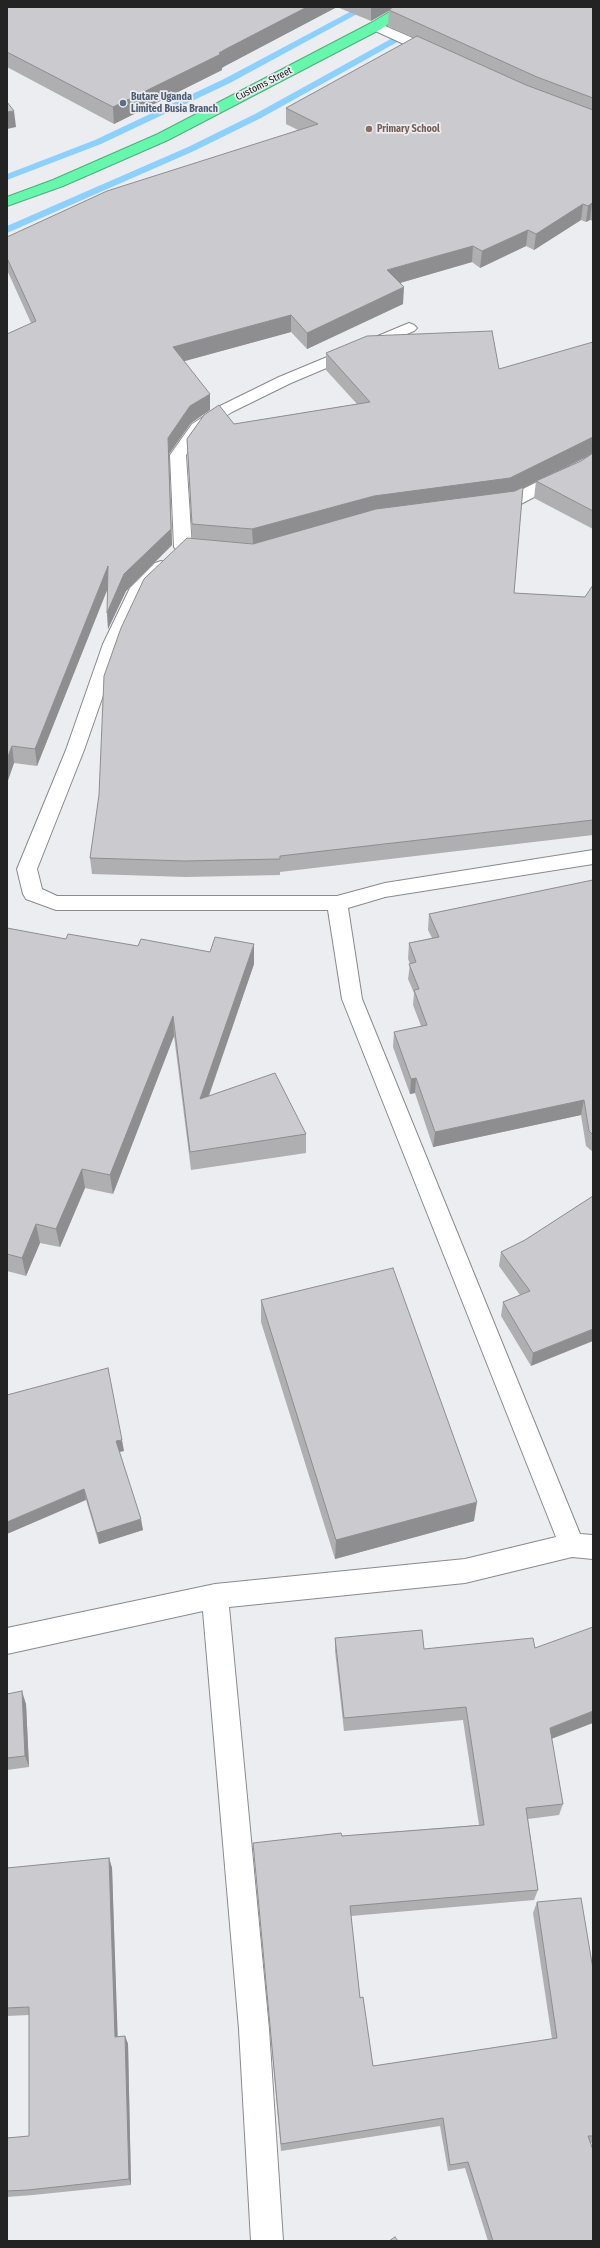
<!DOCTYPE html>
<style>
body{margin:0}
#map{position:relative;width:600px;height:2248px;overflow:hidden;background:#ebedf0;font-family:"Fira Sans Condensed",sans-serif}
canvas{display:block}
.frame{position:absolute;inset:0;border:8px solid #232324;pointer-events:none}
</style>
<div id="map">
<canvas width="600" height="2248"></canvas>
<div class="frame"></div>
</div>
<script>
const ctx = document.querySelector('canvas').getContext('2d');
ctx.lineJoin = 'round';
const shape = rows => new Path2D(rows.map(r => 'M' + r).join(''));
function fillPath(path, color) { ctx.fillStyle = color; ctx.fill(path, 'evenodd'); }
function strokePath(path, color, width, dash) { ctx.strokeStyle = color; ctx.lineWidth = width; ctx.lineCap = dash ? 'butt' : 'round'; ctx.setLineDash(dash || []); ctx.stroke(path); }
function write(font, color, halo, rows, align = 'center') {
  ctx.font = font + ' "Fira Sans Condensed",sans-serif'; ctx.lineWidth = 3.5; ctx.setLineDash([]); ctx.textBaseline = 'middle'; ctx.strokeStyle = halo; ctx.fillStyle = color; for (const [text, x, y, turn = 0] of rows) {
    ctx.save(); ctx.translate(x, y); ctx.rotate((+turn || 0) * Math.PI / 180); ctx.textAlign = isNaN(turn) ? turn : align; if (halo) ctx.strokeText(text, 0, 0); ctx.fillText(text, 0, 0); ctx.restore();
  }
}
fillPath(shape([
 [359,7,370,7,230,83,101,144,7,180,7,174,95,140,224,79,359,7],
 [398,35,401,36,401,40,261,118,194,151,7,233,7,226,188,147,255,114,398,35]
]), '#8bd0ff');
const street = shape([
 [376,22,440,50,442,53,440,56,430,56,371,29,369,26,376,22],
 [409,323,414,325,417,328,414,331,291,383,232,412,204,430,186,455,192,547,189,551,183,552,177,551,174,547,170,455,192,424,220,406,279,377,409,323],
 [593,454,593,466,519,505,493,509,487,508,485,504,487,500,509,496,593,454],
 [161,561,167,563,170,567,144,595,121,644,84,750,37,869,42,889,57,896,337,896,385,883,593,850,593,864,385,897,348,908,362,999,580,1534,593,1535,593,1559,572,1557,465,1583,229,1607,269,2029,283,2241,251,2241,239,2029,203,1611,7,1654,7,1628,215,1584,465,1559,556,1537,342,999,328,910,56,910,26,899,23,894,17,869,66,750,103,644,130,588,155,563,161,561]
]);
const highway = shape([
 [398,7,413,7,381,29,168,140,63,186,7,206,7,197,53,180,158,134,371,23,398,7]
]);
strokePath(street, '#898a8d', 2);
strokePath(highway, '#4fad7c', 2);
fillPath(street, '#fff');
fillPath(highway, '#66f7ac');
fillPath(shape([
 [7,7,593,7,593,221,590,220,586,222,581,220,534,250,526,246,480,268,472,262,400,283,403,304,307,349,291,332,184,361,210,410,191,423,169,454,172,545,126,591,108,629,107,589,37,766,14,763,7,783,31,323,7,270,7,237,298,130,286,124,286,108,414,38,388,26,389,11,371,21,337,7,225,66,222,68,222,70,114,124,7,67],
 [326,353,499,369,593,453,523,487,514,593,585,597,593,585,593,835,280,872,280,875,186,877,92,874,90,858,192,539,187,439,234,424,357,404,326,370],
 [593,453,593,529,534,498,536,481,581,461],
 [593,880,593,1152,586,1146,581,1115,433,1147,415,1093,410,1094,393,1047,394,1032,421,1026,413,1005,414,993,408,979,410,964,408,959,409,943,432,938,428,930,429,914],
 [7,928,66,939,138,946,254,964,209,1096,306,1134,306,1153,191,1170,174,1036,113,1194,85,1188,60,1247,40,1243,26,1276,7,1271],
 [593,1196,531,1366,501,1316,503,1302,520,1295,499,1266,501,1252,525,1240],
 [261,1300,474,1521,335,1559,261,1322],
 [7,1395,124,1451,119,1452,143,1530,99,1544,86,1500],
 [335,1638,424,1649,551,1739,563,1804,559,1815,528,1819,538,1890,534,1900,351,1916,360,1998,373,2066,552,2039,533,1913,537,1902,593,1969,593,2143,591,2143,593,2241,488,2241,465,2168,448,2171,440,2126,281,2151,254,1854,342,1836,479,1825,463,1720,344,1731,335,1651],
 [7,1694,26,1704,29,1767,7,1770],
 [109,1858,112,1868,117,2037,125,2036,128,2044,131,2185,33,2195,7,2197,7,2138,29,2136,29,2015,7,2016,7,1865,8,1868]
]), '#afaeb1');
fillPath(shape([
 [307,7,337,7,225,66,222,68,222,70,114,124,113,107],
 [371,7,395,7,371,21],
 [14,111,16,127,7,129,7,112],
 [592,203,590,220,586,222,588,206],
 [583,204,581,220,534,250,536,234],
 [528,230,526,246,480,268,482,251],
 [473,246,472,262,386,287,387,270],
 [404,287,403,304,307,349,307,333],
 [291,315,291,332,174,364,173,347],
 [210,394,210,410,191,423,169,454,172,545,126,591,108,629,107,613,168,438,190,406],
 [593,437,593,453,509,495,253,545,252,529],
 [108,566,110,583,37,766,35,749],
 [12,746,14,763,7,783,7,759],
 [254,944,254,964,201,1118,200,1099],
 [173,1016,174,1036,113,1194,110,1175],
 [416,1078,415,1093,410,1094,411,1079],
 [584,1100,581,1115,433,1147,435,1132],
 [82,1169,85,1188,60,1247,56,1229],
 [36,1224,40,1243,26,1276,22,1258],
 [593,1329,593,1341,531,1366,533,1353],
 [122,1440,124,1451,118,1452,116,1441],
 [84,1489,86,1500,7,1534,7,1522],
 [477,1502,474,1521,335,1559,336,1540],
 [141,1519,143,1530,99,1544,97,1533],
 [22,1691,26,1704,29,1767,25,1756],
 [593,1711,593,1723,546,1741,550,1728],
 [109,1858,112,1868,118,2045,115,2037],
 [125,2036,128,2044,131,2185,129,2179]
]), '#8e8d90');
const building = shape([
 [7,7,307,7,224,50,219,53,221,54,113,107,7,52,7,7],
 [393,7,593,7,593,98,537,77,389,10,393,7],
 [417,36,526,85,593,110,593,204,592,203,588,206,583,204,536,234,528,230,482,251,473,246,387,270,404,287,307,333,291,315,173,347,210,394,190,406,168,438,171,529,124,574,107,613,108,566,35,749,12,746,7,759,7,334,36,321,7,258,7,237,107,191,318,124,286,108,417,36],
 [7,102,14,111,7,112,7,102],
 [492,331,499,369,593,342,593,437,510,478,374,496,252,529,192,524,187,439,204,415,219,405,234,424,370,402,326,353,367,336,492,331],
 [593,453,593,511,536,481,581,461,593,453],
 [523,487,514,593,585,597,593,585,593,820,280,856,280,859,185,861,90,858,99,795,104,676,121,628,144,579,187,538,253,544,376,509,515,491,523,487],
 [593,880,593,1135,589,1131,584,1100,435,1132,416,1078,411,1079,394,1032,427,1025,414,990,419,989,409,964,416,962,409,943,439,937,429,914,593,880],
 [7,928,66,939,68,934,138,946,141,939,210,952,215,937,254,944,200,1099,275,1073,306,1134,190,1152,173,1016,110,1175,82,1169,56,1229,36,1224,22,1258,7,1254,7,928],
 [593,1196,593,1329,533,1353,503,1302,530,1291,501,1252,525,1240,593,1196],
 [393,1268,477,1502,336,1540,261,1300,393,1268],
 [108,1368,122,1440,116,1441,141,1519,97,1533,84,1489,7,1522,7,1395,108,1368],
 [593,1627,593,1711,550,1728,563,1804,526,1808,538,1890,350,1906,360,1998,363,1997,373,2066,557,2038,537,1902,581,1898,593,1969,593,2136,588,2136,593,2150,593,2241,493,2241,468,2162,450,2165,443,2118,281,2144,253,1843,341,1833,342,1836,484,1825,466,1707,344,1718,335,1638,422,1630,424,1649,533,1638,535,1648,593,1627],
 [22,1691,25,1756,7,1758,7,1694,22,1691],
 [109,1858,115,2037,125,2036,129,2179,28,2190,7,2191,7,2138,29,2136,29,2007,7,2008,7,1868,109,1858],
 [395,2237,398,2241,389,2241,395,2237]
]);
fillPath(building, '#cbcace');
strokePath(building, '#8e8d90', 1);
for (const [x, y, r, color] of [
 [123,103,4,"#5c6f8a"],
 [369,129,4,"#8d6e63"]
]) { const dot = new Path2D(); dot.arc(x, y, r, 0, 2 * Math.PI); ctx.fillStyle = color; ctx.fill(dot); strokePath(dot, '#ebedf0', 1.5); }
write('10px', '#232324', '#ebedf0', [
 ["Customs Street",264,84,-27]
]);
write('bold 10px', '#4e5e75', '#ebedf0', [
 ["Butare Uganda",131,97],
 ["Limited Busia Branch",131,109]
], 'left');
write('bold 10px', '#785e54', '#ebedf0', [
 ["Primary School",377,129]
], 'left');
</script>
